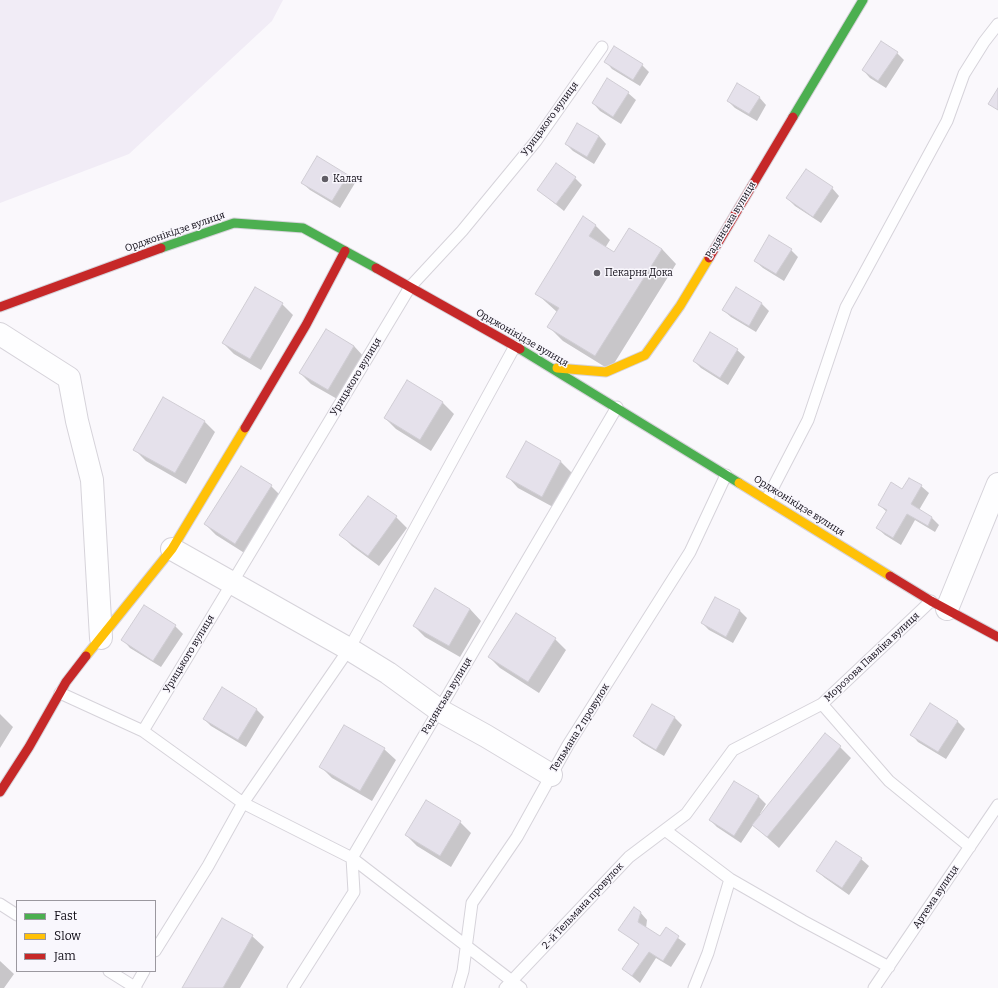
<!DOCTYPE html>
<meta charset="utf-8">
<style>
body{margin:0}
#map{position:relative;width:998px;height:988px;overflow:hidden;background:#faf8fc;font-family:Bitter,serif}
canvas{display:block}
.legend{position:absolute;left:16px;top:900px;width:140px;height:72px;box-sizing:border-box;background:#f9f7fd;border:1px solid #9b989f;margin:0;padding:5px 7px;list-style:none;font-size:12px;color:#0d0913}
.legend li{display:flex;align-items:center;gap:8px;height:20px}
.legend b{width:20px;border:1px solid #9b989f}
</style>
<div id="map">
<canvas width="998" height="988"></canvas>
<ul class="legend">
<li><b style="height:5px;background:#4caf50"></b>Fast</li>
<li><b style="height:5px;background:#ffc107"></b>Slow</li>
<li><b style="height:5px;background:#c62828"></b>Jam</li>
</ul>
</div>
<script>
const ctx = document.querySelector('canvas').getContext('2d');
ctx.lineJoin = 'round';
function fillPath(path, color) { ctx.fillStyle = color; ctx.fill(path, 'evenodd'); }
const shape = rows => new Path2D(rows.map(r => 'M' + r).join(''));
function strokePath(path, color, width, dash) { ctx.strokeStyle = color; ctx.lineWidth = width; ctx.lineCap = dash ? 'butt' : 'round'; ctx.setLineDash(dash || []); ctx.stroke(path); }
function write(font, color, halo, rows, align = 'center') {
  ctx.font = font + ' Bitter,serif'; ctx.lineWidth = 3; ctx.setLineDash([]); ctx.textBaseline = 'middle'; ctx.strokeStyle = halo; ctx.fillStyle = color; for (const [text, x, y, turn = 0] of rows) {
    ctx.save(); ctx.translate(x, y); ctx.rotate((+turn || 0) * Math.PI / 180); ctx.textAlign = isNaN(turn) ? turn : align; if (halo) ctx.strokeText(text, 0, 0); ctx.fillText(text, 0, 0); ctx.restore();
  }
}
fillPath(shape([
 [0,0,283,0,272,21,129,154,0,203]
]), '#f1ecf6');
fillPath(shape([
 [897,53,904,60,886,88,870,78,863,70],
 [605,61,642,65,649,72,640,86,612,69],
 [628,93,636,100,621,124,600,111,593,103],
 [759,97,766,105,757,121,735,108,728,101],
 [578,124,599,136,606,144,594,164,573,151,566,144],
 [317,158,348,176,355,183,340,208,310,190,302,183],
 [806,171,832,188,839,196,821,223,795,206,787,198],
 [575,178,582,185,564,211,538,190],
 [595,225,610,240,605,248,614,253,662,249,676,264,610,370,563,341,549,327,557,312,536,293],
 [791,250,798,257,784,281,763,268,755,261],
 [736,289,762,304,769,311,756,332,731,317,723,310],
 [282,304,293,315,261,370,234,354,223,343],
 [326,330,354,346,365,358,339,400,311,384,300,373],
 [737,350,745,357,728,385,701,368,694,361],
 [407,381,443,403,454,414,431,451,396,429,385,418],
 [204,421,215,432,186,484,146,461,135,450],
 [526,443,561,462,572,473,553,507,518,488,507,476],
 [271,486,282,497,246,554,216,535,205,524],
 [921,486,929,493,919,510,932,518,939,525,935,532,915,520,901,545,885,535,877,528,887,512,879,505,903,490],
 [396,517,407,528,379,566,352,546,341,535],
 [716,598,740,611,747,618,733,643,709,630,702,623],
 [144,607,175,626,183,634,161,667,130,648,123,640],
 [470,609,481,621,460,657,425,637,414,626],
 [555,639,566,650,539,693,500,668,489,657],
 [653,705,675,718,682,725,664,756,642,743,634,736],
 [256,709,264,717,246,747,211,726,204,719],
 [0,714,13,727,0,748],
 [957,721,965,729,946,759,918,742,911,734],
 [840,747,851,758,779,848,753,825,741,843,717,827,710,820,734,782,759,797,766,804,760,814,761,815],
 [384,749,396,760,372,801,332,778,321,767],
 [427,802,460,822,471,833,451,867,417,846,406,835],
 [837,842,861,859,869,866,849,895,825,878,817,871],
 [640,912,647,920,646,928,660,938,666,929,686,944,671,967,656,958,640,983,623,969,639,945,620,930],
 [222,919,252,936,264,947,240,988,183,988],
 [0,961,14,974,4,988,0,988]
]), '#0003');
const building = shape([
 [881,41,898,52,878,81,862,70,881,41],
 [614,46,643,64,633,80,604,62,614,46],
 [607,78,629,92,613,117,592,103,607,78],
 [737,83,760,97,749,114,727,101,737,83],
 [998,88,998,110,988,104,998,88],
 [577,123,599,136,587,157,565,144,577,123],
 [317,156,348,175,332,201,301,183,317,156],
 [556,163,576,177,556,204,537,190,556,163],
 [806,169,833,187,813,217,786,198,806,169],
 [583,216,596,225,589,236,614,252,629,228,662,249,595,356,547,327,559,308,535,294,583,216],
 [769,235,792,249,776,274,754,261,769,235],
 [255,287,283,303,250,359,222,343,255,287],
 [736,287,762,303,749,326,722,310,736,287],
 [326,329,354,346,328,390,299,373,326,329],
 [710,332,738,349,720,378,693,361,710,332],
 [407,380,443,402,420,440,384,418,407,380],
 [163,397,205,421,175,473,133,450,163,397],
 [526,441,561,461,542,497,506,477,526,441],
 [241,466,272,485,235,544,204,524,241,466],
 [909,478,922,485,911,504,932,517,928,526,907,514,893,538,876,528,887,510,878,505,891,482,902,489,909,478],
 [368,496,397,516,368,556,339,535,368,496],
 [435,588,470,609,449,646,413,626,435,588],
 [715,597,740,610,726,637,701,623,715,597],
 [144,605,176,625,153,661,121,640,144,605],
 [516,613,556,638,528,682,488,657,516,613],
 [222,687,257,709,238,740,203,719,222,687],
 [930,703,958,721,938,752,910,735,930,703],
 [652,704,675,717,656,750,633,736,652,704],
 [344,725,385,748,360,791,319,767,344,725],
 [825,733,841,746,767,837,752,825,825,733],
 [734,781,759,796,734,836,709,820,734,781],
 [426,800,461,821,440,856,405,835,426,800],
 [836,841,862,858,842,888,816,871,836,841],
 [634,907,641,912,638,922,660,936,666,927,679,936,663,961,649,952,632,976,622,969,639,944,618,930,634,907],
 [222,918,253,935,223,988,182,988,222,918]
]);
fillPath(building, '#e5e1eb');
strokePath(building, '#d0cdd4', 1);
const lane = shape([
 [767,499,808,420,846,307,947,121,964,74,984,42,998,24],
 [60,693,143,731,243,803,352,858,521,988],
 [822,704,889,781,970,847],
 [143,731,410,287,462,231,536,141,602,47],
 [665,830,730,879,803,921,889,967],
 [0,904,17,915],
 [155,951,208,866,243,803,349,649,515,346],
 [109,971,136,988],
 [135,987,144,971],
 [293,988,354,892,352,858,617,407],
 [458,988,463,971,472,903,517,837,568,745,690,552,726,475],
 [505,988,629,857,686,814,733,750,822,704,931,601],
 [694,988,708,953,730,879],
 [874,988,998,805]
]);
const street = shape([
 [0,334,69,378,77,421,92,480,101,638],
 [172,549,349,649,388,673,439,710,486,736,551,775],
 [947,609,998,484]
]);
const fast = shape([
 [793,117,863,0],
 [161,248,234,223,303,228,376,268],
 [520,349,739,483]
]);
const slow = shape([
 [557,368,606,372,645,355,680,306,709,258],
 [739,483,890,576],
 [86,656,172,549,245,428]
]);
const jam = shape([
 [709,258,793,117],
 [376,268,520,349],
 [0,307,161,248],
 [245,428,306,325,345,251],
 [890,576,931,601,998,637],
 [0,792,29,747,66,682,86,656]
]);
strokePath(lane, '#d6d3da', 13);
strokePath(street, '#d6d3da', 24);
strokePath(fast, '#d6d3da', 11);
strokePath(slow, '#d6d3da', 11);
strokePath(jam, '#d6d3da', 11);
strokePath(lane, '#fefeff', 11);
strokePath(street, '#fefeff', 22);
strokePath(fast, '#4caf50', 9);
strokePath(slow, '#ffc107', 9);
strokePath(jam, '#c62828', 9);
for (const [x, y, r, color] of [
 [325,179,4,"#605d65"],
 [597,273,4,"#605d65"]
]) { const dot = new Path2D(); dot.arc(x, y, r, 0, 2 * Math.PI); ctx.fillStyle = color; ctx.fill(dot); strokePath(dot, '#f9f7fd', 1.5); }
write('10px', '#0d0913', '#f9f7fd', [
 ["Урицького вулиця",550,119,-54],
 ["Радянська вулиця",731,220,-59],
 ["Орджонікідзе вулиця",175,232,-19],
 ["Орджонікідзе вулиця",522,338,30],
 ["Урицького вулиця",356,377,-59],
 ["Орджонікідзе вулиця",799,506,32],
 ["Урицького вулиця",189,654,-59],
 ["Морозова Павліка вулиця",872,657,-43],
 ["Радянська вулиця",447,696,-59],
 ["Тельмана 2 провулок",580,728,-58],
 ["Артема вулиця",936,897,-56],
 ["2-й Тельмана провулок",583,906,-47]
]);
write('10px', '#0d0913', '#f9f7fd', [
 ["Калач",333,179],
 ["Пекарня Дока",605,273]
], 'left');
</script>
